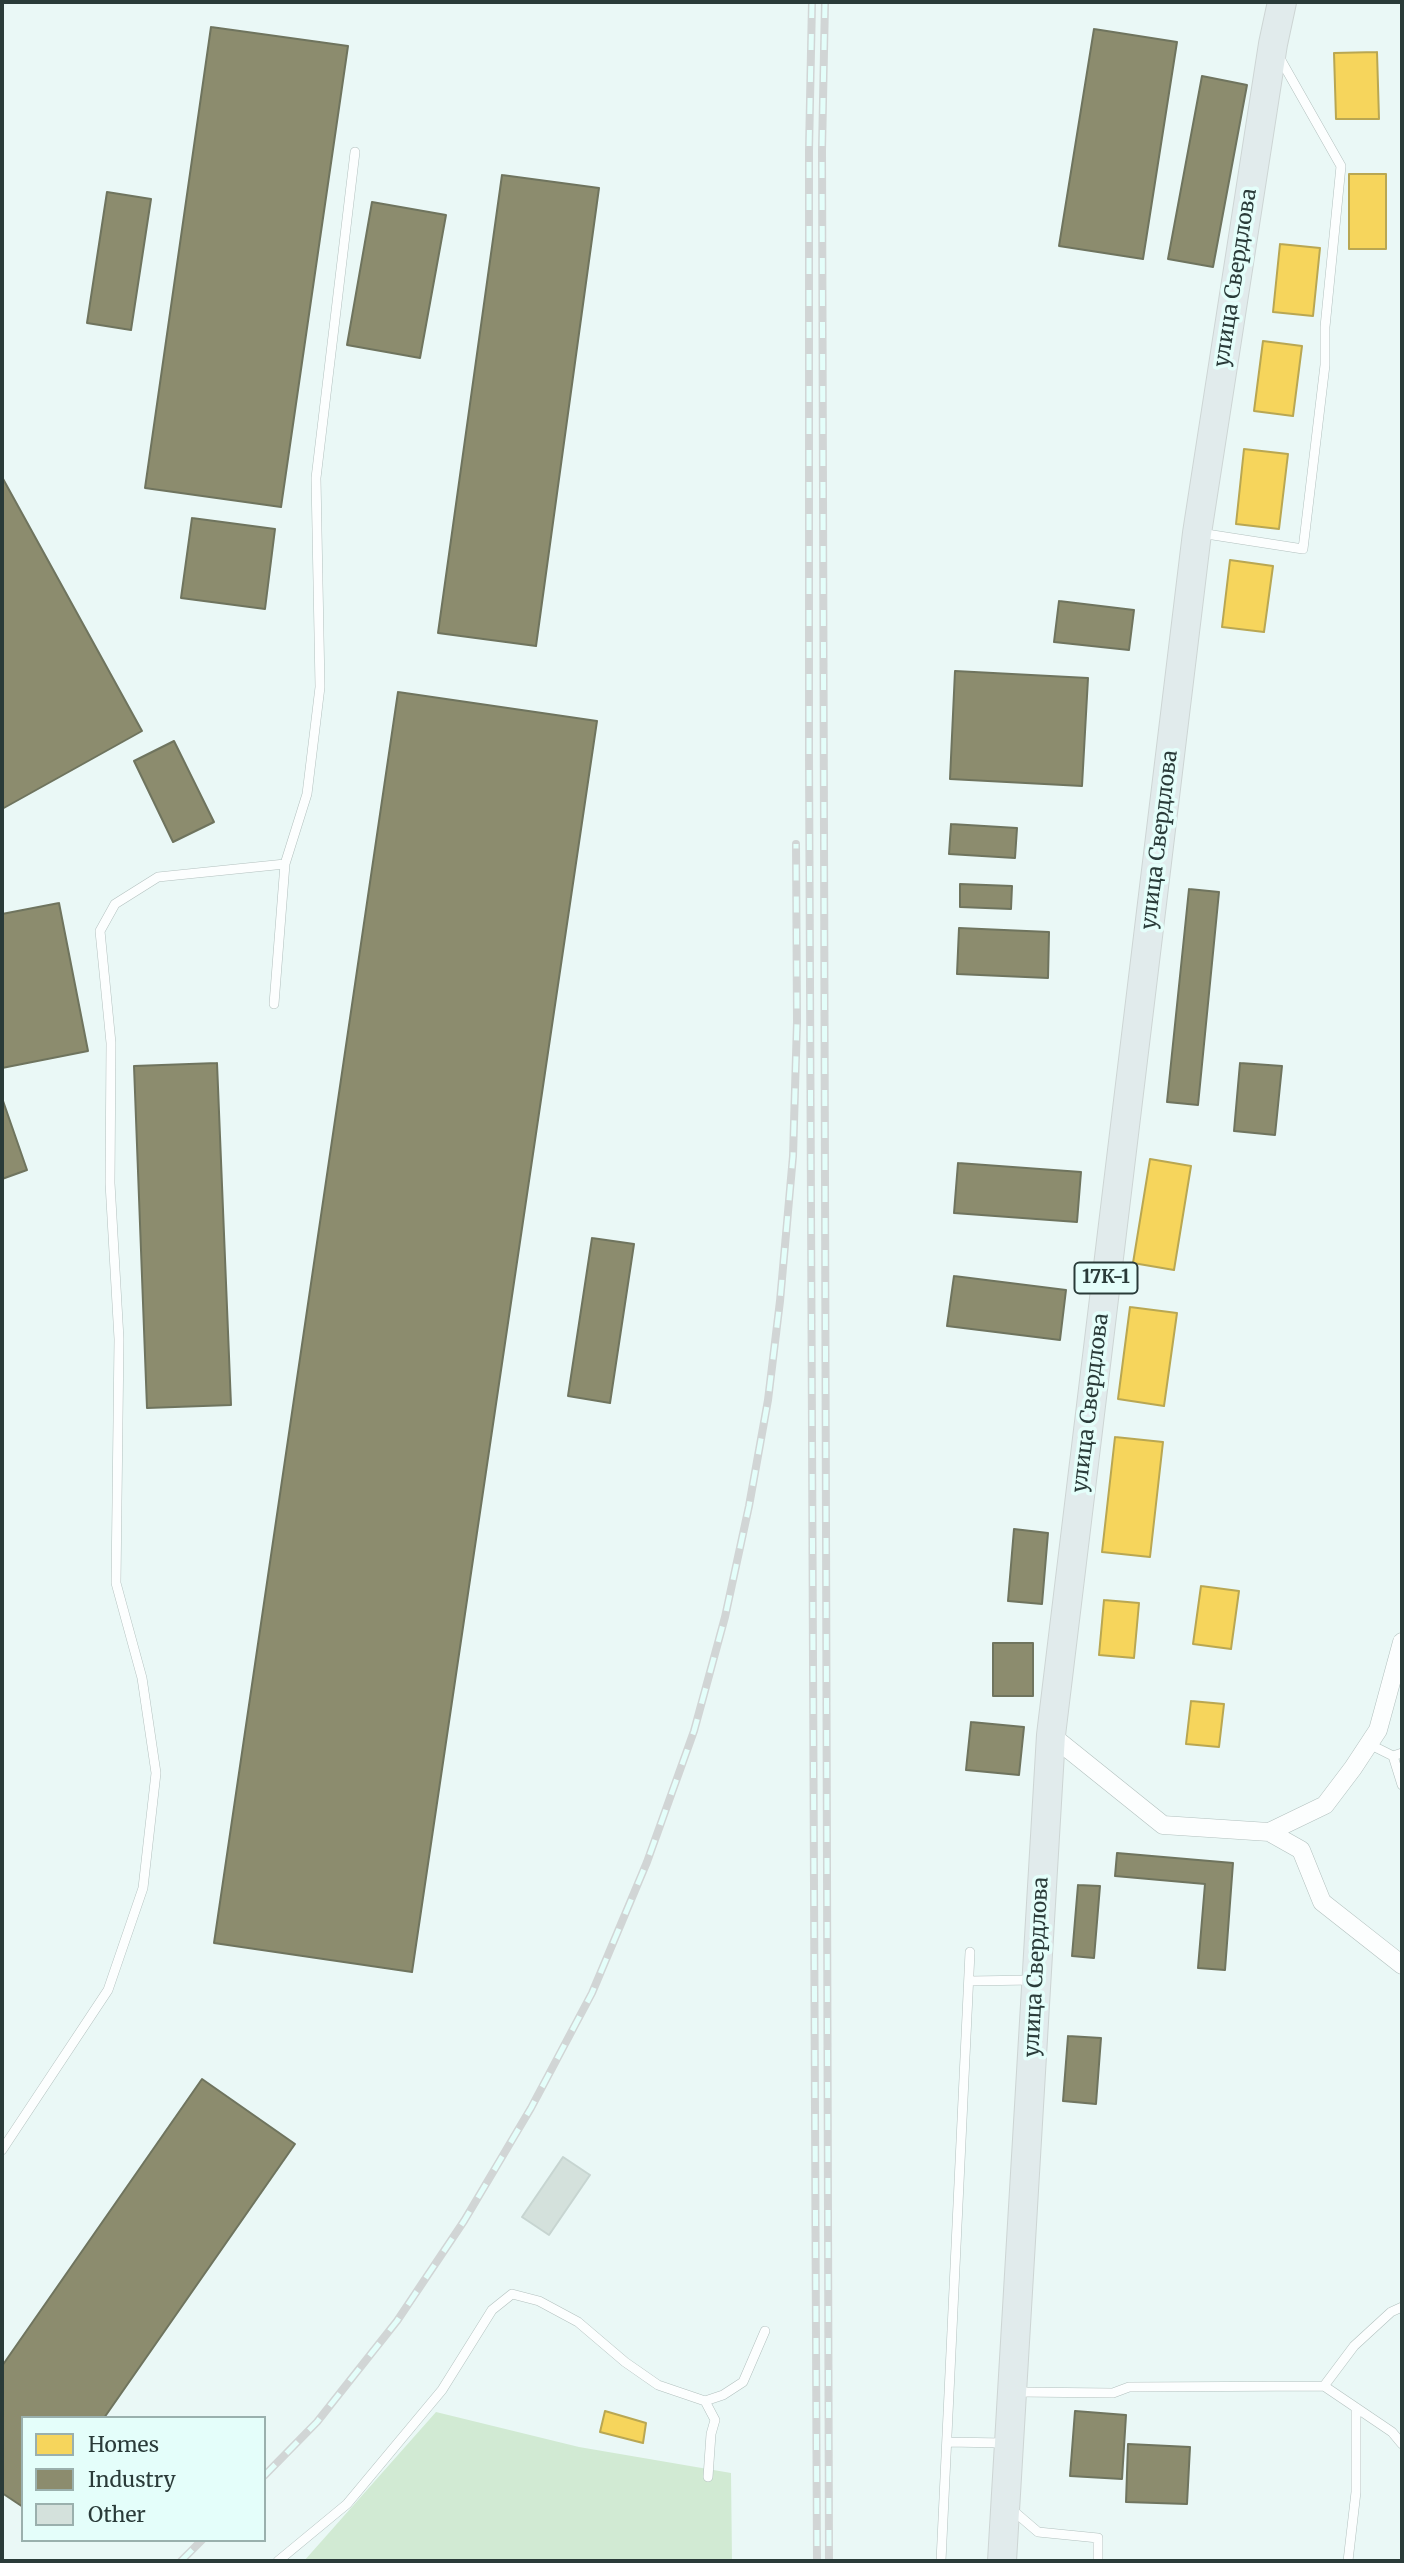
<!DOCTYPE html>
<meta charset="utf-8">
<style>
body{margin:0}
#map{position:relative;width:1404px;height:2563px;overflow:hidden;background:#eaf8f6;font-family:Merriweather,serif}
canvas{display:block}
.frame{position:absolute;inset:0;border:4px solid #2a3b39;pointer-events:none}
.legend{position:absolute;left:21px;top:2416px;width:245px;height:126px;box-sizing:border-box;background:#e4fefa;border:2px solid #9ab0ad;margin:0;padding:9px 12px;list-style:none;font-size:21px;color:#2a3b39}
.legend li{display:flex;align-items:center;gap:14px;height:35px}
.legend b{width:35px;border:2px solid #9ab0ad}
</style>
<div id="map">
<canvas width="1404" height="2563"></canvas>
<div class="frame"></div>
<ul class="legend">
<li><b style="height:19px;background:#f6d55c"></b>Homes</li>
<li><b style="height:19px;background:#8c8c6e"></b>Industry</li>
<li><b style="height:19px;background:#d4e1dc"></b>Other</li>
</ul>
</div>
<script>
const ctx = document.querySelector('canvas').getContext('2d');
ctx.lineJoin = 'round';
function fillPath(path, color) { ctx.fillStyle = color; ctx.fill(path, 'evenodd'); }
const shape = rows => new Path2D(rows.map(r => 'M' + r).join(''));
function strokePath(path, color, width, dash) { ctx.strokeStyle = color; ctx.lineWidth = width; ctx.lineCap = dash ? 'butt' : 'round'; ctx.setLineDash(dash || []); ctx.stroke(path); }
function write(font, color, halo, rows, align = 'center') {
  ctx.font = font + ' Merriweather,serif'; ctx.lineWidth = 7; ctx.setLineDash([]); ctx.textBaseline = 'middle'; ctx.strokeStyle = halo; ctx.fillStyle = color; for (const [text, x, y, turn = 0] of rows) {
    ctx.save(); ctx.translate(x, y); ctx.rotate((+turn || 0) * Math.PI / 180); ctx.textAlign = isNaN(turn) ? turn : align; if (halo) ctx.strokeText(text, 0, 0); ctx.fillText(text, 0, 0); ctx.restore();
  }
}
fillPath(shape([
 [436,2412,579,2447,731,2473,732,2561,304,2561]
]), '#d1ead3');
const homes = shape([
 [1377,52,1379,119,1336,119,1334,53,1377,52],
 [1349,174,1386,174,1386,249,1349,249,1349,174],
 [1280,244,1320,248,1313,316,1273,312,1280,244],
 [1263,341,1302,346,1293,416,1254,411,1263,341],
 [1244,449,1288,454,1279,529,1236,524,1244,449],
 [1230,560,1273,566,1264,632,1222,627,1230,560],
 [1150,1159,1191,1166,1174,1270,1133,1263,1150,1159],
 [1130,1307,1177,1313,1164,1406,1118,1399,1130,1307],
 [1115,1437,1163,1442,1150,1557,1102,1552,1115,1437],
 [1201,1586,1239,1591,1231,1649,1193,1644,1201,1586],
 [1104,1600,1139,1603,1134,1658,1099,1655,1104,1600],
 [1191,1701,1224,1704,1219,1747,1186,1744,1191,1701],
 [605,2411,646,2423,643,2443,600,2432,605,2411]
]);
fillPath(homes, '#f6d55c');
strokePath(homes, '#b9a752', 2);
const industry = shape([
 [211,27,348,46,281,507,145,488,211,27],
 [1094,29,1177,42,1143,259,1059,246,1094,29],
 [1202,76,1247,85,1213,267,1168,259,1202,76],
 [502,175,599,188,536,646,438,633,502,175],
 [107,192,151,199,131,330,87,323,107,192],
 [372,202,446,215,420,358,347,345,372,202],
 [2,477,142,731,2,809,2,477],
 [192,518,275,529,265,609,181,598,192,518],
 [1059,601,1134,610,1129,650,1054,642,1059,601],
 [955,671,1088,678,1082,786,950,779,955,671],
 [398,692,597,721,412,1972,214,1943,398,692],
 [174,741,214,822,173,842,134,761,174,741],
 [951,824,1017,828,1015,858,949,854,951,824],
 [960,884,1012,886,1011,909,960,907,960,884],
 [1189,889,1219,892,1198,1105,1167,1102,1189,889],
 [59,903,88,1051,2,1068,2,914,59,903],
 [959,928,1049,932,1048,978,957,974,959,928],
 [217,1063,231,1405,147,1408,134,1066,217,1063],
 [1240,1063,1282,1066,1275,1135,1234,1131,1240,1063],
 [2,1098,27,1170,2,1179,2,1098],
 [958,1163,1081,1172,1077,1222,954,1213,958,1163],
 [592,1238,634,1244,610,1403,568,1396,592,1238],
 [954,1276,1066,1290,1060,1340,947,1326,954,1276],
 [1014,1529,1048,1533,1042,1604,1008,1601,1014,1529],
 [993,1643,1033,1643,1033,1696,993,1696,993,1643],
 [971,1722,1024,1727,1019,1775,966,1770,971,1722],
 [1117,1853,1233,1863,1225,1970,1198,1968,1205,1884,1115,1876,1117,1853],
 [1078,1885,1100,1886,1094,1958,1072,1956,1078,1885],
 [1068,2036,1101,2038,1096,2104,1063,2101,1068,2036],
 [202,2079,295,2144,104,2418,23,2418,23,2507,2,2493,2,2366,202,2079],
 [1075,2411,1126,2415,1122,2479,1070,2476,1075,2411],
 [1128,2444,1190,2447,1187,2504,1126,2502,1128,2444]
]);
fillPath(industry, '#8c8c6e');
strokePath(industry, '#6f745e', 2);
const building = shape([
 [563,2157,590,2175,549,2235,522,2217,563,2157]
]);
fillPath(building, '#d4e1dc');
strokePath(building, '#c7d5d1', 2);
const service = shape([
 [1200,533,1303,549,1325,365,1325,327,1341,166,1278,55],
 [274,1004,285,864,307,794,320,687,316,478,355,152],
 [1369,1744,1393,1756,1402,1753],
 [1393,1756,1402,1785],
 [969,1981,1033,1980],
 [2,2150,108,1990,143,1888,156,1773,142,1678,116,1583,119,1339,110,1183,111,1043,100,931,115,904,158,877,285,864],
 [1324,2386,1354,2346,1391,2312,1402,2307],
 [1017,2392,1113,2393,1129,2387,1324,2386,1392,2432,1402,2444],
 [705,2401,723,2395,743,2382,765,2331],
 [947,2442,1004,2443],
 [1010,2508,1038,2532,1098,2538,1098,2561],
 [278,2561,347,2504,442,2390,492,2310,512,2294,539,2301,578,2322,625,2362,658,2385,705,2401,715,2420,711,2434,708,2477],
 [941,2561,970,1952],
 [1348,2561,1356,2492,1356,2408]
]);
const minor = shape([
 [1051,1735,1163,1825,1269,1832,1325,1805,1353,1768,1378,1730,1402,1642],
 [1269,1832,1301,1850,1322,1902,1402,1965]
]);
const primary = shape([
 [1002,2561,1051,1735,1197,533,1273,44,1282,2]
]);
strokePath(service, '#b2c0be', 10);
strokePath(minor, '#b2c0be', 19);
strokePath(primary, '#cdd5d4', 30);
strokePath(service, '#fcfefe', 9);
strokePath(minor, '#fcfefe', 18);
strokePath(primary, '#e1ebec', 28);
const rail = shape([
 [812,2,809,150,809,756,817,2561],
 [825,2,822,150,829,2561],
 [264,2476,317,2422,397,2321,464,2221,531,2108,592,1993,647,1862,694,1731,725,1617,749,1506,768,1400,780,1301,793,1156,797,1022,796,844],
 [181,2561,202,2540]
]);
strokePath(rail, '#d1d5d5', 8);
strokePath(rail, '#e4fefa', 5, [16]);
for (const [x, y, w] of [
 [1106,1278,63]
]) { const box = new Path2D(); box.roundRect(x - w / 2, y - 15.5, w, 31, 5); ctx.fillStyle = '#e4fefa'; ctx.fill(box); strokePath(box, '#2a3b39', 2); }
write('bold 19px', '#2a3b39', null, [
 ["17К-1",1106,1278]
]);
write('21px', '#2a3b39', '#e4fefa', [
 ["улица Свердлова",1236,278,-81],
 ["улица Свердлова",1160,840,-83],
 ["улица Свердлова",1091,1403,-83],
 ["улица Свердлова",1037,1967,-87]
]);
</script>
